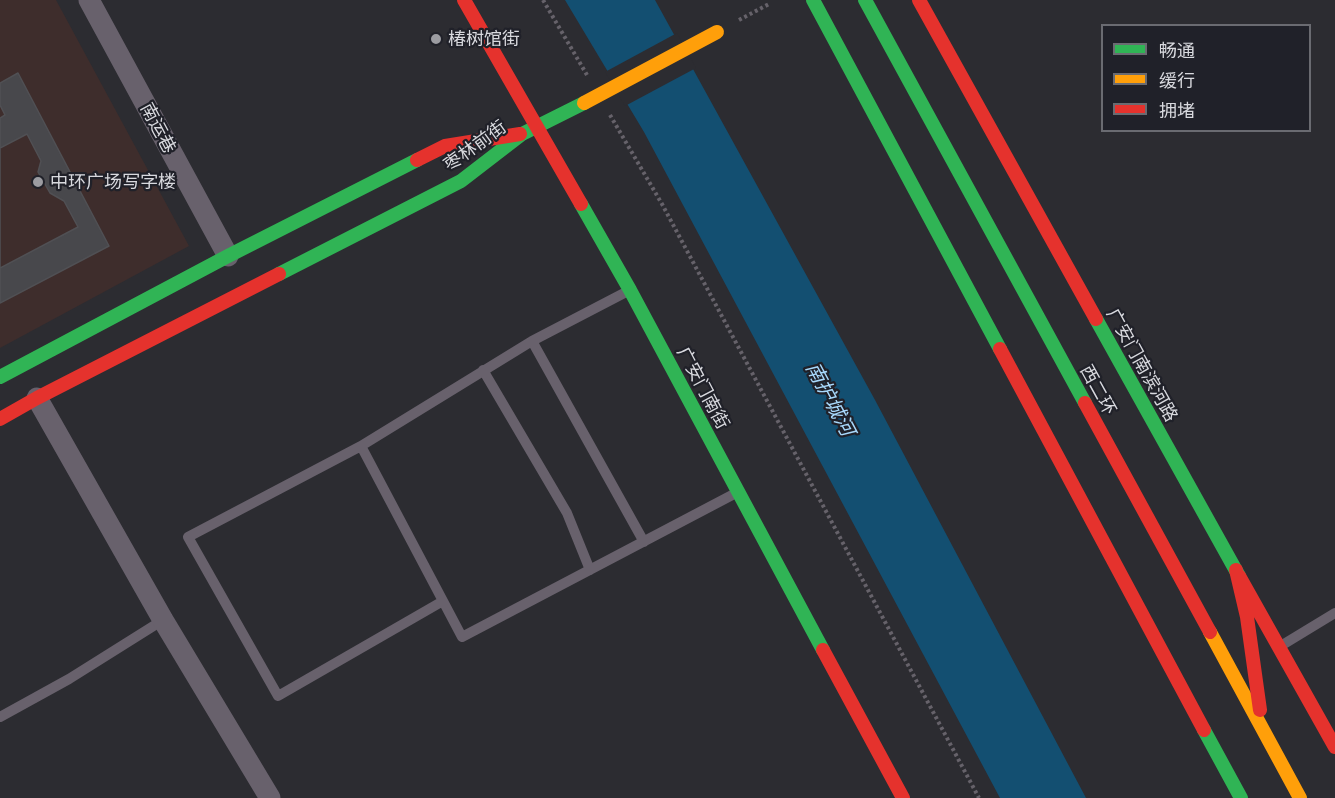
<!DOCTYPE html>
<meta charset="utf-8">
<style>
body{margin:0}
#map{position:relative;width:1335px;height:798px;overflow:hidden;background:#2c2c31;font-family:Lato,"Noto Sans SC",sans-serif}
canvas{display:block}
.legend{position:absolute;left:1101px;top:24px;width:210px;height:108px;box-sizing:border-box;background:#202129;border:2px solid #6a6b71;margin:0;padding:8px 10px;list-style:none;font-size:18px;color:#d8d9de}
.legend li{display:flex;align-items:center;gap:12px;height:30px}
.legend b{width:30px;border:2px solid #6a6b71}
</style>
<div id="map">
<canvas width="1335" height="798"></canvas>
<ul class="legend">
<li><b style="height:8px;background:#30b455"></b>畅通</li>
<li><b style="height:8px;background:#ff9f0a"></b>缓行</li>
<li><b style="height:8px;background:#e5322d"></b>拥堵</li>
</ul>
</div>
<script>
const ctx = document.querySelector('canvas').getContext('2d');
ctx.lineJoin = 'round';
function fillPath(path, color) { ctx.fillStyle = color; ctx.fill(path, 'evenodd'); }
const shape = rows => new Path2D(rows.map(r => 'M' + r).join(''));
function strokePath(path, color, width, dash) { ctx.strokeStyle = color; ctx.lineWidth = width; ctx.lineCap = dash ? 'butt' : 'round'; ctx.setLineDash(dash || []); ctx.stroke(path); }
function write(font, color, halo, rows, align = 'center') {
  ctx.font = font + ' Lato,"Noto Sans SC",sans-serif'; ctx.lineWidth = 4.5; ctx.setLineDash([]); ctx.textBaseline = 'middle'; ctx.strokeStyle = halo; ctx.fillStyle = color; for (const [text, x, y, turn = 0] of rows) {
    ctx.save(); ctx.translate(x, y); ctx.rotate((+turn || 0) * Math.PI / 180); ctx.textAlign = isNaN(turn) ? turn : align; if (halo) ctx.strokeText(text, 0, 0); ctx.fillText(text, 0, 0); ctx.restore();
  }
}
fillPath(shape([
 [0,0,56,0,189,246,0,348]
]), '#3e2d2c');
fillPath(shape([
 [565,0,655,0,875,400,1086,798,1000,798,644,132]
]), '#134f71');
fillPath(shape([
 [677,33,696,68,625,106,605,72]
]), '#2c2c31');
const building = shape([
 [18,73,109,246,0,303,0,118,5,115,0,105,0,83,18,73],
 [27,134,41,161,38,172,50,193,64,201,78,227,0,268,0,148,27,134]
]);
fillPath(building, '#48484c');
strokePath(building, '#505054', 1.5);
strokePath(shape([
 [543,0,587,75],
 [739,20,769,4],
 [610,115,662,204,979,798]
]), '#66626a', 4, [3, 3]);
strokePath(shape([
 [630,290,532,341,361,446,188,537,278,696,443,601,462,637,736,493],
 [532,341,644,542],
 [483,370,567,513,590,570],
 [361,446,443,601],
 [1279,647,1335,613],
 [0,717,69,679,163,620]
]), '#68616c', 10);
strokePath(shape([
 [89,0,228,256],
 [37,398,163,620,270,798]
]), '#68616c', 21);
strokePath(shape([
 [813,0,1000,349],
 [865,0,1085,403],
 [581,204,630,290,823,650],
 [279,274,461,181,522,134,584,103],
 [1096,319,1239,576],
 [0,377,228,256,417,160],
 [1204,730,1241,798]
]), '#30b455', 14);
strokePath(shape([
 [1210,632,1300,798]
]), '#ff9f0a', 14);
strokePath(shape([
 [464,0,581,204],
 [919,0,1096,319],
 [417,160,445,146,520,134],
 [1000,349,1204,730],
 [1085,403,1210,632],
 [0,419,37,398,279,274],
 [1236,570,1247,617,1260,710],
 [1239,576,1335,747],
 [823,650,903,798]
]), '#e5322d', 14);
strokePath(shape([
 [584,103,717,32]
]), '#ff9f0a', 14);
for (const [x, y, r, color] of [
 [436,39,6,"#9c9ca1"],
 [38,182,6,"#9c9ca1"]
]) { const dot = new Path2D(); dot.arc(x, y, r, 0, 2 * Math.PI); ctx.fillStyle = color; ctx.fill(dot); strokePath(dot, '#202129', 2); }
write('18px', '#d8d9de', '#202129', [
 ["椿树馆街",448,39],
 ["中环广场写字楼",50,182]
], 'left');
write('18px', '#d8d9de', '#202129', [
 ["南运巷",158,128,62],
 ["枣林前街",475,146,-36],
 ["广安门南滨河路",1142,365,61],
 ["广安门南街",703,388,62],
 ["西二环",1098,390,61]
]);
write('italic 20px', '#a8d9fc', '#202129', [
 ["南护城河",830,399,62]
]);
</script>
